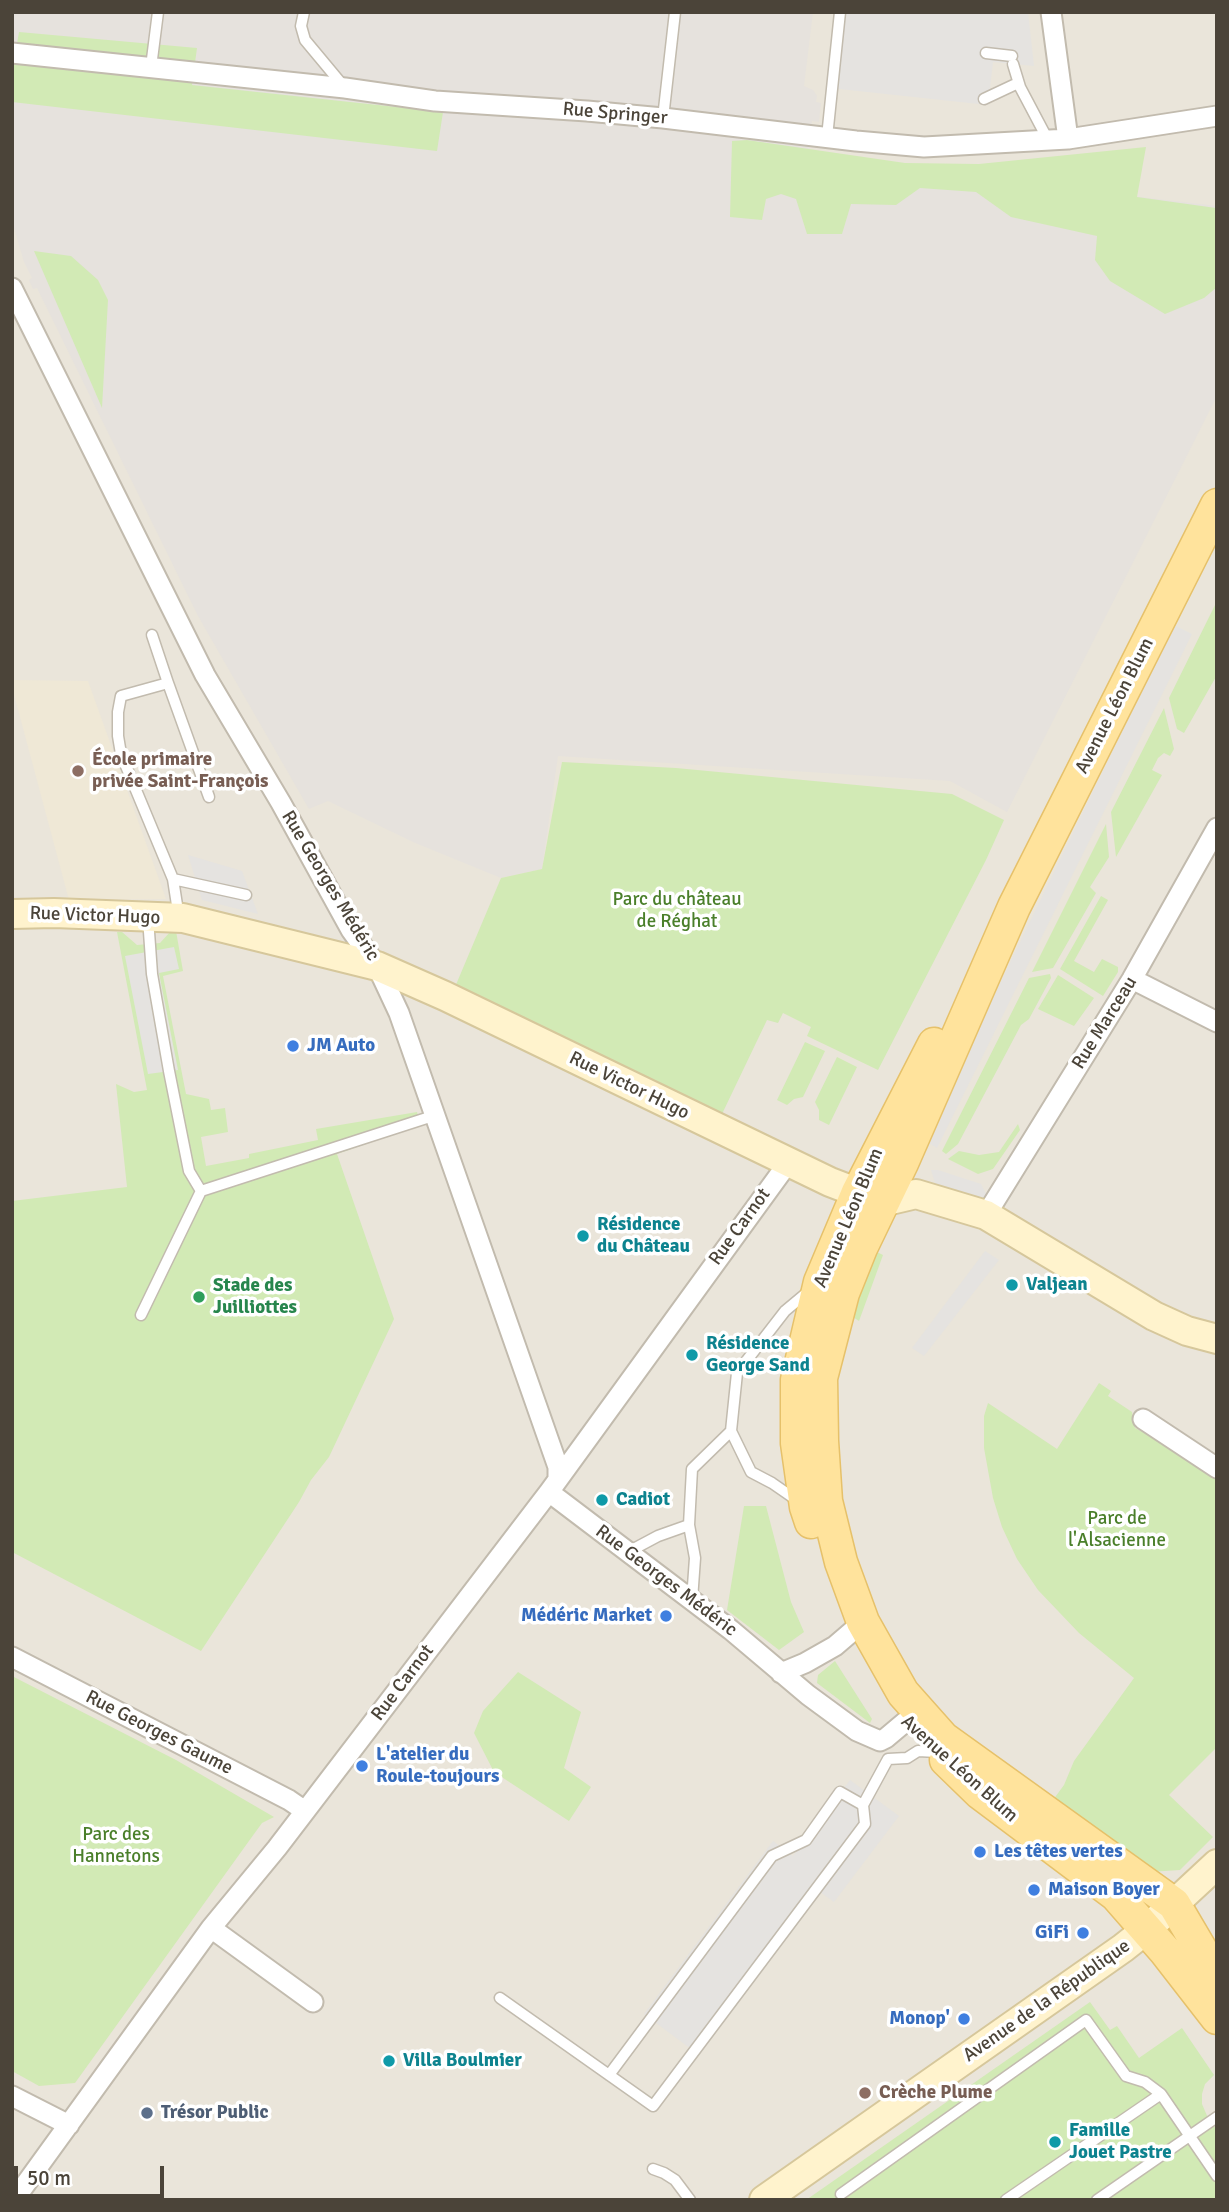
<!DOCTYPE html>
<meta charset="utf-8">
<style>
body{margin:0}
#map{position:relative;width:1229px;height:2212px;overflow:hidden;background:#f6f3ec;font-family:Signika,sans-serif}
canvas{display:block}
.frame{position:absolute;inset:0;border:14px solid #4b4439;pointer-events:none}
.scale{position:absolute;left:14px;top:2166px;width:150px;height:32px;box-sizing:border-box;border:4px solid #4b4439;border-top:0;padding-left:9px;font-size:21px;line-height:24px;white-space:nowrap;color:#4b4439;-webkit-text-stroke:5px #fff;paint-order:stroke}
</style>
<div id="map">
<canvas width="1229" height="2212"></canvas>
<div class="frame"></div>
<div class="scale">50 m</div>
</div>
<script>
const ctx = document.querySelector('canvas').getContext('2d');
ctx.lineJoin = 'round';
function fillPath(path, color) { ctx.fillStyle = color; ctx.fill(path, 'evenodd'); }
const shape = rows => new Path2D(rows.map(r => 'M' + r).join(''));
function strokePath(path, color, width, dash) { ctx.strokeStyle = color; ctx.lineWidth = width; ctx.lineCap = dash ? 'butt' : 'round'; ctx.setLineDash(dash || []); ctx.stroke(path); }
function write(font, color, halo, rows, align = 'center') {
  ctx.font = font + ' Signika,sans-serif'; ctx.lineWidth = 7; ctx.setLineDash([]); ctx.textBaseline = 'middle'; ctx.strokeStyle = halo; ctx.fillStyle = color; for (const [text, x, y, turn = 0] of rows) {
    ctx.save(); ctx.translate(x, y); ctx.rotate((+turn || 0) * Math.PI / 180); ctx.textAlign = isNaN(turn) ? turn : align; if (halo) ctx.strokeText(text, 0, 0); ctx.fillText(text, 0, 0); ctx.restore();
  }
}
fillPath(shape([
 [12,12,1217,12,1217,2200,12,2200]
]), '#eae5da');
fillPath(shape([
 [12,12,813,12,804,86,813,90,817,96,816,102,821,103,819,122,812,121,808,158,1217,206,1217,396,1007,812,950,781,558,756,542,869,501,878,413,842,328,801,309,809,198,616,37,288,33,289,29,280,32,278,24,262,12,221]
]), '#e6e2dd');
fillPath(shape([
 [12,680,88,681,166,899,69,900,12,687]
]), '#efe8d6');
fillPath(shape([
 [19,32,197,48,192,85,443,112,437,151,12,102,12,62,14,61],
 [747,140,905,163,979,164,1146,147,1137,197,1216,208,1217,287,1204,298,1165,314,1110,281,1095,260,1097,236,1011,217,976,192,920,188,896,205,851,204,842,234,807,234,796,199,781,194,766,199,762,220,730,217,732,141],
 [34,251,71,256,98,280,108,300,102,408],
 [1217,601,1217,675,1184,733,1177,729,1169,698],
 [1164,708,1174,749,1170,756,1164,753,1158,758,1152,770,1162,775,1116,857,1111,812],
 [562,762,676,768,952,794,1004,820,986,860,878,1070,807,1036,811,1027,783,1013,778,1023,767,1020,722,1114,455,987,501,878,542,869],
 [1106,824,1109,857,1090,887,1096,893,1053,968,1032,972],
 [1101,896,1108,900,1074,961,1094,972,1102,959,1118,967,1118,972,1103,996,1060,969],
 [171,931,176,931,183,971,163,976,186,1094,209,1099,211,1110,225,1108,228,1132,201,1137,206,1166,249,1158,249,1154,318,1140,316,1129,417,1112,421,1125,337,1154,394,1319,329,1457,311,1480,299,1502,201,1651,12,1552,12,1201,127,1187,116,1084,134,1092,147,1090,117,932,122,932,137,945,160,943],
 [1050,974,1051,978,1029,1019,1021,1025,958,1144,946,1154,942,1151,1029,978],
 [1058,975,1094,998,1074,1026,1038,1009],
 [805,1042,825,1051,803,1097,794,1099,787,1105,777,1100],
 [837,1057,857,1067,829,1125,819,1120,819,1110,815,1102],
 [1018,1124,1020,1130,993,1169,978,1174,948,1159,959,1151,979,1155,999,1152],
 [871,1249,883,1255,859,1321,853,1317,861,1293,856,1287],
 [1099,1383,1111,1391,1108,1396,1132,1412,1135,1428,1191,1457,1217,1476,1217,1747,1169,1795,1213,1837,1180,1870,1149,1872,1053,1800,1064,1785,1074,1761,1134,1678,1079,1633,1038,1590,1017,1559,1002,1527,993,1498,984,1448,984,1416,988,1403,1057,1449],
 [744,1506,766,1506,791,1602,804,1632,779,1650,727,1610],
 [835,1661,872,1719,870,1723,817,1683,818,1675],
 [518,1672,581,1712,564,1768,591,1787,569,1821,494,1772,474,1733,483,1711],
 [12,1676,176,1760,274,1817,262,1823,254,1834,75,2083,39,2086,12,2071],
 [1090,2002,1110,2030,1117,2026,1139,2058,1182,2028,1214,2075,1205,2084,1202,2094,1202,2104,1208,2118,1217,2130,1217,2200,806,2200]
]), '#d2eab5');
fillPath(shape([
 [838,12,1028,12,1034,66,993,62,988,105,830,88],
 [1174,625,1192,634,937,1148,924,1140],
 [188,855,242,871,258,914,202,900],
 [174,947,179,969,159,973,178,1070,148,1074,125,956],
 [931,1170,938,1170,981,1184,987,1196,980,1199,936,1186],
 [985,1251,999,1260,924,1356,912,1348],
 [850,1780,899,1816,834,1902,820,1892,699,2055,644,2014,773,1841,793,1856],
 [1068,1999,1071,2004,789,2200,780,2200]
]), '#e5e3e0');
const lane = shape([
 [304,12,301,26,305,40,345,88],
 [986,53,1012,56],
 [1013,64,1020,87,1048,140],
 [151,67,158,12],
 [984,99,1018,83],
 [663,118,675,12],
 [827,137,840,12],
 [152,635,168,683],
 [173,879,121,754,118,736,118,712,121,696,168,683,209,797],
 [175,914,177,905,173,879,246,895],
 [148,918,152,974,169,1071,189,1171,201,1191],
 [141,1315,201,1191,436,1115],
 [798,1501,772,1483,751,1472,731,1431,737,1373,785,1311,809,1291],
 [628,1552,658,1536,689,1525],
 [692,1600,695,1558,689,1525,692,1469,731,1431],
 [500,1998,653,2106,865,1824,863,1805,888,1759,907,1758,918,1751,937,1752],
 [609,2075,772,1856,806,1840,840,1792,863,1805],
 [653,2169,664,2173,675,2180,690,2200],
 [841,2194,1086,2020,1126,2076,1145,2082,1161,2094],
 [1006,2200,1161,2094,1217,2176],
 [1097,2200,1217,2117]
]);
const street = shape([
 [1051,12,1068,139],
 [12,53,345,88,435,101,587,111,663,118,856,141,924,147,1068,139,1217,116],
 [12,288,205,675,281,803,351,930,377,966,399,1013,558,1467,558,1477],
 [1132,979,1217,1022],
 [986,1215,1132,979,1217,828],
 [1143,1419,1217,1468],
 [549,1492,731,1630,808,1695,857,1731,880,1741,886,1738,905,1722],
 [12,1657,289,1800,305,1811],
 [781,1673,805,1663,835,1646,863,1622],
 [211,1928,313,2002],
 [12,2096,69,2125],
 [14,2200,211,1928,277,1848,549,1492,788,1163]
]);
const secondary = shape([
 [12,914,54,913,183,918,377,966,445,996,830,1182,882,1202,916,1194,986,1215,1154,1316,1187,1331,1217,1339],
 [764,2200,1123,1948,1147,1929,1217,1864]
]);
const primary = shape([
 [1217,505,1014,907,902,1163,861,1248,843,1293,821,1378,822,1441,826,1501,841,1562,863,1622,903,1693,943,1738,1174,1904,1217,1977],
 [811,1522,806,1507,797,1443,797,1380,820,1282,858,1192,934,1044],
 [946,1760,980,1793,1116,1895,1165,1951,1217,2018]
]);
strokePath(lane, '#c2bbae', 13);
strokePath(street, '#c2bbae', 23);
strokePath(secondary, '#d6c79b', 32);
strokePath(primary, '#e6c16a', 35);
strokePath(lane, '#fff', 10);
strokePath(street, '#fff', 19);
strokePath(secondary, '#fff3cd', 28);
strokePath(primary, '#ffe39c', 32);
for (const [x, y, r, color] of [
 [78,771,7,"#8d6e63"],
 [293,1046,7,"#3f7fe0"],
 [583,1236,7,"#0f9aa8"],
 [1012,1285,7,"#0f9aa8"],
 [199,1297,7,"#2e9e5b"],
 [692,1355,7,"#0f9aa8"],
 [602,1500,7,"#0f9aa8"],
 [666,1616,7,"#3f7fe0"],
 [362,1766,7,"#3f7fe0"],
 [980,1852,7,"#3f7fe0"],
 [1034,1890,7,"#3f7fe0"],
 [1083,1933,7,"#3f7fe0"],
 [964,2019,7,"#3f7fe0"],
 [389,2061,7,"#0f9aa8"],
 [865,2093,7,"#8d6e63"],
 [147,2113,7,"#5c6f8a"],
 [1055,2142,7,"#0f9aa8"]
]) { const dot = new Path2D(); dot.arc(x, y, r, 0, 2 * Math.PI); ctx.fillStyle = color; ctx.fill(dot); strokePath(dot, '#fff', 2.5); }
write('19px', '#4b4439', '#fff', [
 ["Rue Springer",615,114,5],
 ["Avenue Léon Blum",1115,706,-63],
 ["Rue Georges Médéric",330,886,59],
 ["Rue Victor Hugo",95,916,2],
 ["Rue Marceau",1105,1023,-58],
 ["Rue Victor Hugo",629,1086,26],
 ["Avenue Léon Blum",849,1218,-67],
 ["Rue Carnot",740,1227,-54],
 ["Rue Georges Médéric",666,1581,37],
 ["Rue Carnot",403,1683,-53],
 ["Rue Georges Gaume",159,1733,27],
 ["Avenue Léon Blum",959,1769,42],
 ["Avenue de la République",1047,2001,-35]
]);
write('bold 19px', '#785e54', '#fff', [
 ["École primaire",92,760],
 ["privée Saint-François",92,782],
 ["Crèche Plume",879,2093]
], 'left');
write('19px', '#4a7f2a', '#fff', [
 ["Parc du château",677,900],
 ["de Réghat",677,922],
 ["Parc de",1117,1519],
 ["l'Alsacienne",1117,1541],
 ["Parc des",116,1835],
 ["Hannetons",116,1857]
]);
write('bold 19px', '#366cbe', '#fff', [
 ["JM Auto",307,1046],
 ["Médéric Market",652,1616,"right"],
 ["L'atelier du",376,1755],
 ["Roule-toujours",376,1777],
 ["Les têtes vertes",994,1852],
 ["Maison Boyer",1048,1890],
 ["GiFi",1069,1933,"right"],
 ["Monop'",950,2019,"right"]
], 'left');
write('bold 19px', '#0d838f', '#fff', [
 ["Résidence",597,1225],
 ["du Château",597,1247],
 ["Valjean",1026,1285],
 ["Résidence",706,1344],
 ["George Sand",706,1366],
 ["Cadiot",616,1500],
 ["Villa Boulmier",403,2061],
 ["Famille",1069,2131],
 ["Jouet Pastre",1069,2153]
], 'left');
write('bold 19px', '#27864d', '#fff', [
 ["Stade des",213,1286],
 ["Juilliottes",213,1308]
], 'left');
write('bold 19px', '#4e5e75', '#fff', [
 ["Trésor Public",161,2113]
], 'left');
</script>
